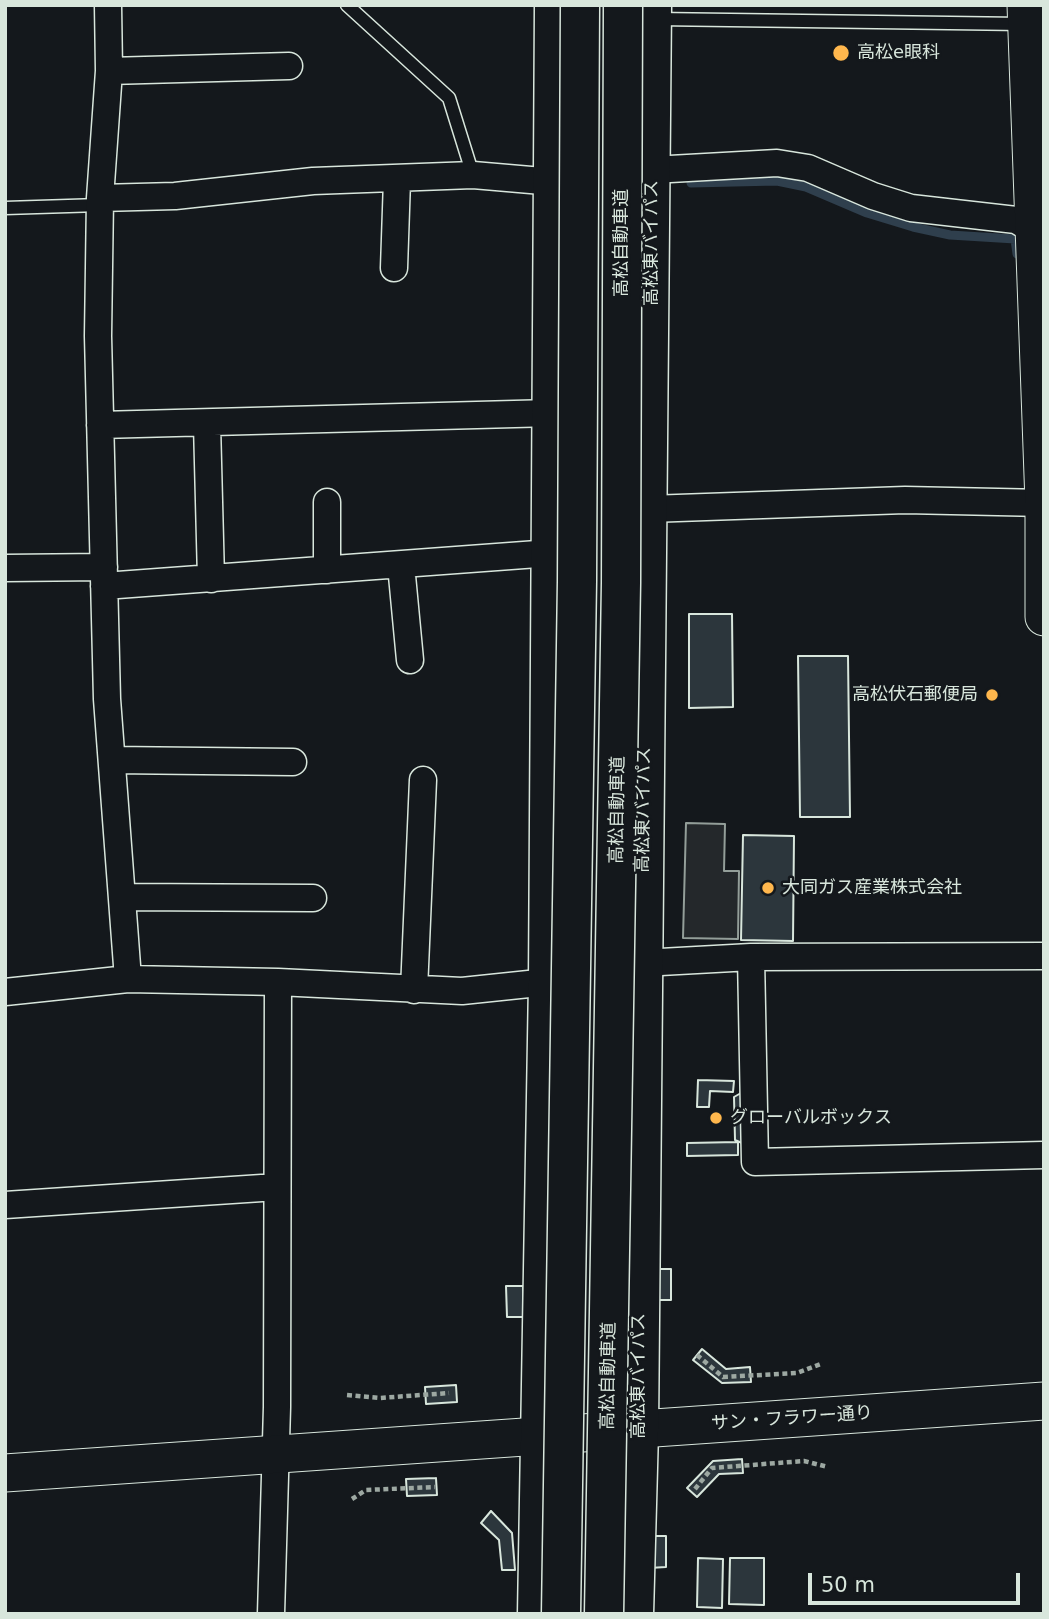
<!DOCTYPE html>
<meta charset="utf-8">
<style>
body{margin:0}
#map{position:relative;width:1049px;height:1619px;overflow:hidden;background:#14181c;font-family:"DejaVu Sans",sans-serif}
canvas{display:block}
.frame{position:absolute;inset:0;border:7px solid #d8e6dc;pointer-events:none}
.scale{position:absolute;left:808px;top:1573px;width:212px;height:32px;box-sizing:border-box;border:4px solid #d8e6dc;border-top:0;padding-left:9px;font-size:21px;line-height:24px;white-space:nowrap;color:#d8e6dc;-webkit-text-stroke:5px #14181c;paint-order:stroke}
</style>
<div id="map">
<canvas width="1049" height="1619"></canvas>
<div class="frame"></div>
<div class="scale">50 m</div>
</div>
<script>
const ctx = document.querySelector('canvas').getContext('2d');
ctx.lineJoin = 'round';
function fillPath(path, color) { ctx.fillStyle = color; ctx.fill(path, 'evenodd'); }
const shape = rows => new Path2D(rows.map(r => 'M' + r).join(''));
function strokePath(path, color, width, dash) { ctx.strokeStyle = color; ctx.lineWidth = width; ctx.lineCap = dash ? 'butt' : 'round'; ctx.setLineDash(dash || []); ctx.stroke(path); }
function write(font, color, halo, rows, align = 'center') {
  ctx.font = font + ' "DejaVu Sans","Noto Sans JP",sans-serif'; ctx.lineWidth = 5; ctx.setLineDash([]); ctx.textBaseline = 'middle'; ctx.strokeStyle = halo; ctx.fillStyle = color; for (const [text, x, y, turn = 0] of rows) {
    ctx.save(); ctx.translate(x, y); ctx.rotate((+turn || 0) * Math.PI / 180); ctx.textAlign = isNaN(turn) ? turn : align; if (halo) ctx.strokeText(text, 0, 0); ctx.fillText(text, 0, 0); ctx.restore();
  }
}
const parking = shape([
 [686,823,725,824,724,871,739,871,738,939,683,938,686,823]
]);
fillPath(parking, '#24282b');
strokePath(parking, '#939e99', 2);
strokePath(shape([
 [691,183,777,181,806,187,867,213,913,227,950,235,1015,239,1017,254]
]), '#2f3f4d', 9);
const building = shape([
 [689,614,732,614,733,707,689,708,689,614],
 [798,656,848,656,850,817,800,817,798,656],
 [743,835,794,836,793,941,741,940,743,835],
 [698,1080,734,1081,733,1092,710,1091,709,1107,697,1107,698,1080],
 [741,1093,742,1143,735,1140,734,1097,741,1093],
 [738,1142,738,1155,687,1156,687,1143,738,1142],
 [654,1269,671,1269,671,1300,655,1300,654,1269],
 [506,1286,523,1286,524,1317,507,1317,506,1286],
 [702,1349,726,1369,750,1367,751,1382,722,1383,693,1360,702,1349],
 [456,1385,457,1402,426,1404,425,1387,456,1385],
 [742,1459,743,1473,719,1474,697,1497,687,1488,713,1461,742,1459],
 [436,1478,437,1495,407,1496,406,1479,436,1478],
 [491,1511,512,1533,515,1570,502,1570,499,1540,481,1523,491,1511],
 [650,1536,666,1536,666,1567,649,1568,650,1536],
 [698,1558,723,1559,722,1608,697,1607,698,1558],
 [730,1558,764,1558,764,1605,729,1604,730,1558]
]);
fillPath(building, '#2c363c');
strokePath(building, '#d8e6dc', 2);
const lane = shape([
 [347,5,449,98,473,175],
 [656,19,1023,24],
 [5,208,100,205]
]);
const street = shape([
 [108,5,109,71,100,198,98,336,107,699,128,979],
 [109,71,289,66],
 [652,170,777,163,808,168,873,196,911,208,1016,220,1033,230,1043,241],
 [100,198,175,196,313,181,473,175,554,182],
 [394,268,397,180],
 [207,424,211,579],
 [100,425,552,413],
 [327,502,327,570],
 [649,509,905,500,1044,503],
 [401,565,410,660],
 [5,568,104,567],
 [104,586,551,553],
 [112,760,293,762],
 [122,897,313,898],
 [751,957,755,1162,1044,1155],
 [642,963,751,957,1044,956],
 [414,990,423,780],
 [5,992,128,979,278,982,462,991,548,982],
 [5,1205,277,1187],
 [271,1614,277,1407,278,982]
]);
const secondary = shape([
 [1026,5,1044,503,1044,617],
 [5,1473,1044,1401]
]);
const highway = shape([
 [537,1614,548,982,554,5],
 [634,1614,639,1431,652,5]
]);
strokePath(lane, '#d8e6dc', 15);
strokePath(street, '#d8e6dc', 29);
strokePath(secondary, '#d8e6dc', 39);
strokePath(highway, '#d8e6dc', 41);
strokePath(shape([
 [697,1355,723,1377,797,1373,821,1364],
 [347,1395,380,1398,449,1393],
 [695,1489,712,1468,804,1461,828,1467],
 [352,1499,366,1490,435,1487]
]), '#9da8a2', 4.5, [5, 3.5]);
strokePath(lane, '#14181c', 12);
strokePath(street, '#14181c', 26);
strokePath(secondary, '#14181c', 37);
strokePath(highway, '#14181c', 38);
const highwayBridge = shape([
 [561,1614,577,581,580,5],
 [604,1614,621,583,623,5]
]);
strokePath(highwayBridge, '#d8e6dc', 41, []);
strokePath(highwayBridge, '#14181c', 38);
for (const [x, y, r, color] of [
 [841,53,9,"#ffb74d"],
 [992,695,7,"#ffb74d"],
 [768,888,7,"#ffb74d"],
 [716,1118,7,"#ffb74d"]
]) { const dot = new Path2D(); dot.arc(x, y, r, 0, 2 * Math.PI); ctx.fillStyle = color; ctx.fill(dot); strokePath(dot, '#14181c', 2.5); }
write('18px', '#d8e6dc', '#14181c', [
 ["高松e眼科",857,53],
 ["高松伏石郵便局",978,695,"right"],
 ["大同ガス産業株式会社",782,888],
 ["グローバルボックス",730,1118]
], 'left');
write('18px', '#d8e6dc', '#14181c', [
 ["高松自動車道",622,243,-90],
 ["高松東バイパス",652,243,-90],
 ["高松自動車道",618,810,-89],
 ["高松東バイパス",644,810,-89],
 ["高松自動車道",609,1376,-89],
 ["高松東バイパス",639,1376,-90],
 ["サン・フラワー通り",792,1419,-4]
]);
</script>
